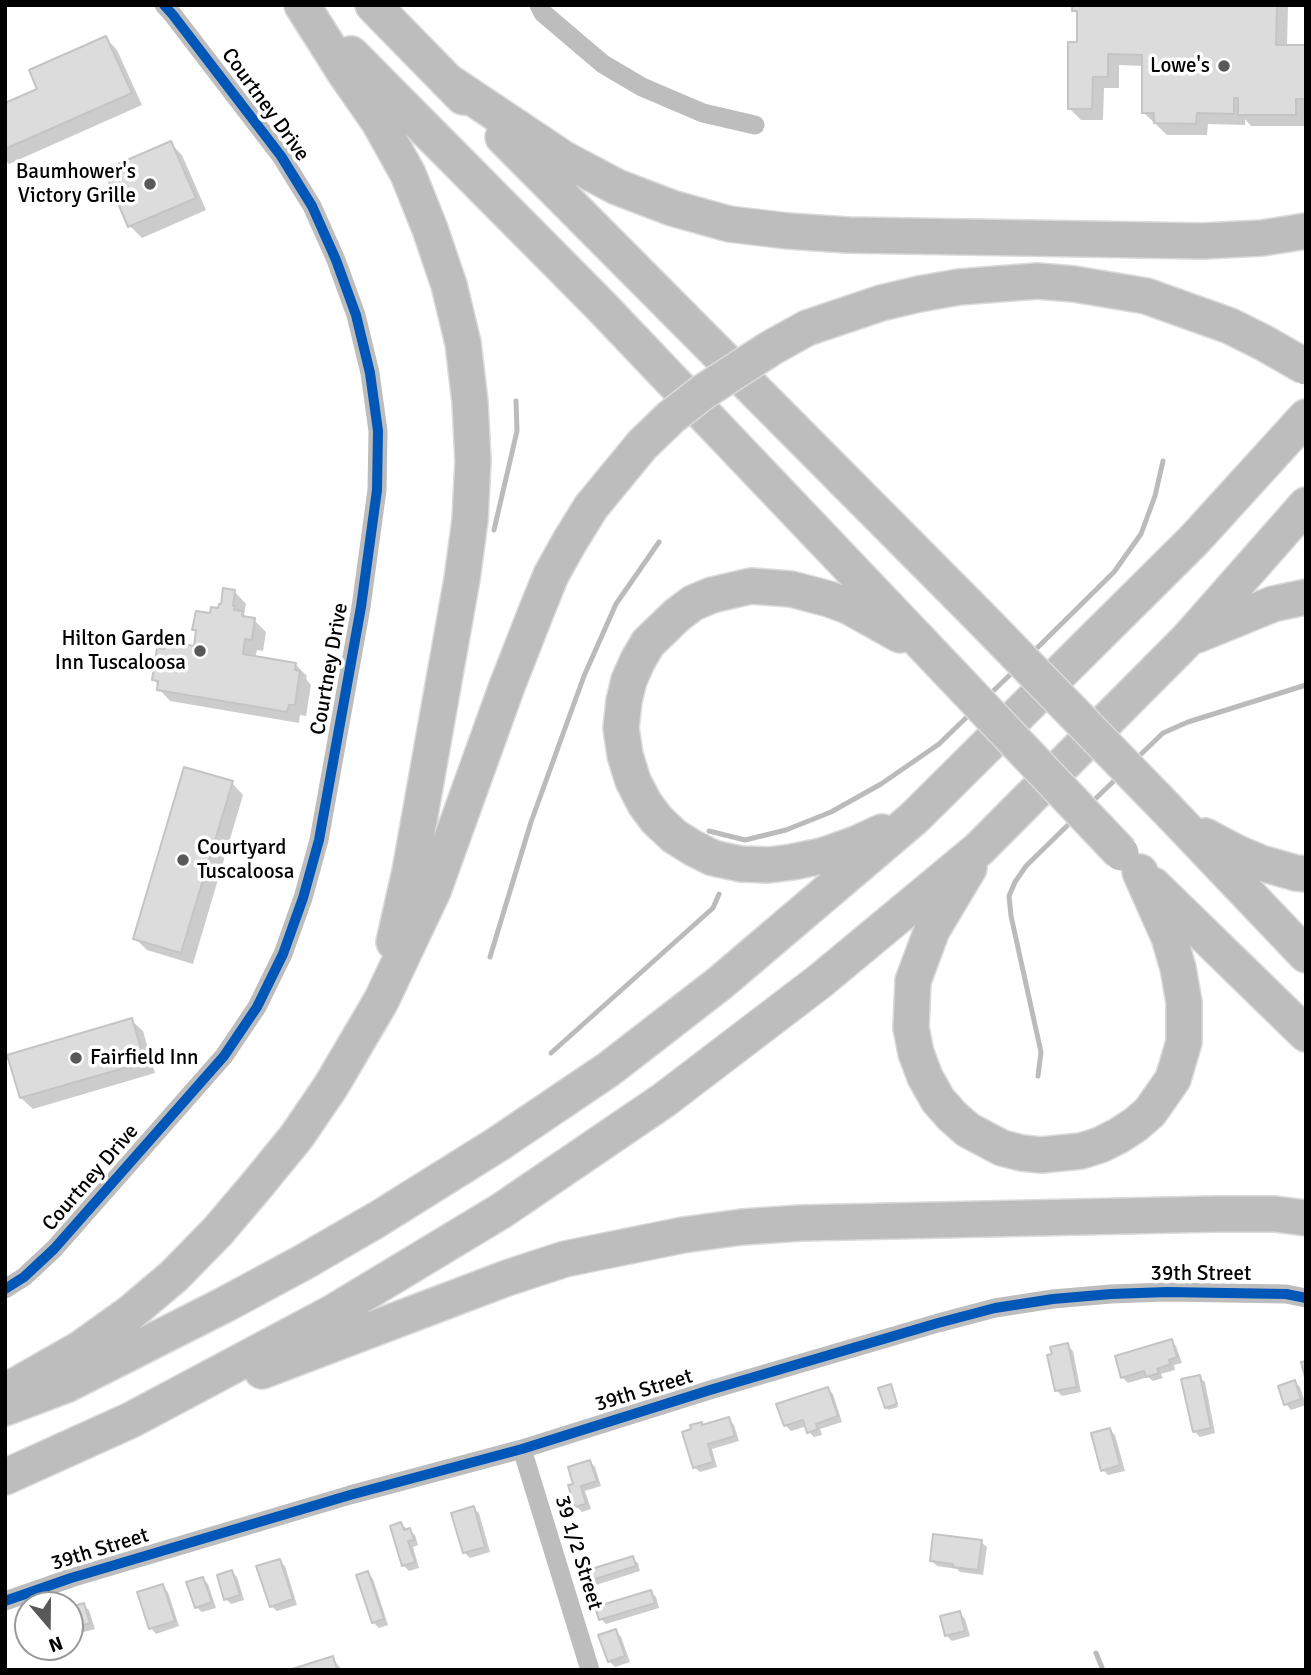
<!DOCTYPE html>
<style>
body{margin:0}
#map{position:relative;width:1311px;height:1675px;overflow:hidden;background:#fff;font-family:Signika,sans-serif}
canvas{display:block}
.frame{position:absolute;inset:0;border:7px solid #000;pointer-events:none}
.north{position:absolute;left:14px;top:1591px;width:70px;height:70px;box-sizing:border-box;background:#fff;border:2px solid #999;border-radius:50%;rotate:160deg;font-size:19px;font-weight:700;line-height:28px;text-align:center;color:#000}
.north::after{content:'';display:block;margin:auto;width:24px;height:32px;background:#595959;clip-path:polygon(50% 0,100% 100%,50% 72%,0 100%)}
</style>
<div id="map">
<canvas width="1311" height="1675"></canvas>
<div class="frame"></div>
<div class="north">N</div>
</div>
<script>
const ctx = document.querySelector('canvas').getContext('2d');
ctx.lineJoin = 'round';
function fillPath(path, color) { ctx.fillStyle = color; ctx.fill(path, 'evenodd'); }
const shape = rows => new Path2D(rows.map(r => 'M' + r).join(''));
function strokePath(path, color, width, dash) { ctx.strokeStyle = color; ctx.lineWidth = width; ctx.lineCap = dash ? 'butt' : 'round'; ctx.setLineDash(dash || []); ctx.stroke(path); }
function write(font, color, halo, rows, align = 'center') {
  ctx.font = font + ' Signika,sans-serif'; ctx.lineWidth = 7; ctx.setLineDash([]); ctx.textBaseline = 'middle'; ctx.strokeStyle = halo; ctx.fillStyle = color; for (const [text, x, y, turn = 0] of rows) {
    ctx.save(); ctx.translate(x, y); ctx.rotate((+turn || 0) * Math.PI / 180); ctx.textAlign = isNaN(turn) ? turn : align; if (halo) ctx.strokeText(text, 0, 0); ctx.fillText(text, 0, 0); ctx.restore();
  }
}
fillPath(shape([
 [1079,5,1288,5,1287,46,1306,47,1306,126,1251,126,1245,119,1245,125,1208,124,1207,135,1167,135,1143,112,1144,66,1119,65,1119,88,1104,88,1103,120,1081,120,1069,108,1079,44,1079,16,1074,10],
 [106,38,117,50,142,105,9,164,5,160,5,105,39,90],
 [170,143,182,155,206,210,142,238,130,226,106,171],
 [235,592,246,604,244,615,248,619,254,620,266,632,263,651,257,650,255,658,295,664,307,676,306,679,311,685,306,716,300,715,299,723,170,701,159,689,159,685,154,680,195,648,198,633,194,629,219,610],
 [232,783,243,795,193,964,147,950,135,938],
 [131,1020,143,1031,155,1073,33,1109,21,1098],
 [1171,1341,1176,1346,1182,1363,1174,1365,1175,1370,1161,1374,1163,1378,1153,1381,1148,1377,1128,1383,1123,1378,1117,1358],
 [1067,1345,1073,1351,1081,1392,1062,1396,1056,1390],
 [1199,1377,1205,1382,1215,1433,1200,1437,1194,1431],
 [1294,1382,1300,1387,1306,1405,1291,1410,1286,1404],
 [891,1386,893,1389,898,1407,888,1410,886,1407],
 [828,1389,833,1394,842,1422,820,1429,822,1435,814,1437,809,1432,807,1426,791,1431,785,1425],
 [729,1419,734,1425,739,1441,712,1449,717,1467,700,1472,694,1467,694,1431,701,1424,704,1426],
 [1110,1430,1115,1435,1125,1471,1108,1475,1103,1470],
 [590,1462,595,1467,601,1486,585,1491,591,1509,582,1512,576,1506,575,1485],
 [473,1508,479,1513,490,1552,470,1558,464,1552],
 [401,1524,415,1535,418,1545,413,1547,419,1568,409,1571,404,1566,392,1527],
 [981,1542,987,1547,983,1575,960,1572,957,1569,937,1566,932,1561],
 [632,1558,638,1563,640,1571,596,1585,590,1580],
 [279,1561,285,1566,297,1605,277,1611,271,1606],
 [232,1572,237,1577,244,1600,231,1604,226,1599],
 [368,1573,373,1579,388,1625,379,1628,373,1622],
 [203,1579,208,1584,216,1608,202,1612,196,1607],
 [162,1586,168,1592,179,1626,156,1634,151,1628],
 [650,1592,656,1597,659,1608,606,1624,601,1619],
 [83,1605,89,1610,95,1629,80,1633,74,1628,70,1609],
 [960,1613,965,1619,970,1636,952,1641,946,1635],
 [616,1631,621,1637,630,1662,615,1667,609,1661],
 [332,1658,342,1670,295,1670]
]), '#0003');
strokePath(shape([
 [494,530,517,431,516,401],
 [1032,653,1114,572,1141,534,1155,496,1163,461],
 [989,695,1015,670],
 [1136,759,1163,733,1188,722,1306,685],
 [1091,803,1119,776],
 [709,831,745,840,786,830,831,812,881,784,939,744,972,712],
 [490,957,531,822,584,676,616,604,659,542],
 [551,1053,713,908,719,894],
 [1038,1076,1041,1052,1011,916,1009,896,1015,882,1026,866,1073,820],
 [1096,1653,1103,1670]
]), '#bbb', 5);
const building = shape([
 [1077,5,1277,5,1276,45,1306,45,1306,99,1296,99,1296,115,1238,115,1238,98,1234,98,1234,114,1197,113,1196,124,1154,123,1154,113,1142,113,1142,55,1108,54,1108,77,1093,77,1092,109,1068,109,1068,42,1077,42,1077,11,1072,11,1072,6,1077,5],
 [106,36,132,93,5,149,5,103,37,89,29,70,106,36],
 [171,141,196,198,128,227,104,170,171,141],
 [223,588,235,590,233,606,235,606,234,610,243,611,242,616,255,618,252,640,245,639,243,654,296,663,295,670,300,671,295,705,289,705,287,712,157,690,158,681,152,680,157,648,164,649,165,641,194,646,196,630,192,630,196,611,210,613,211,607,218,608,219,604,221,604,223,588],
 [184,767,233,781,181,953,133,939,184,767],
 [132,1018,145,1062,20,1098,7,1055,132,1018],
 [1172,1339,1177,1357,1169,1360,1171,1364,1157,1369,1159,1373,1146,1377,1144,1371,1121,1378,1115,1356,1172,1339],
 [1068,1343,1077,1387,1055,1391,1047,1355,1052,1354,1050,1347,1068,1343],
 [1306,1361,1306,1381,1301,1362,1306,1361],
 [1200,1375,1211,1428,1193,1432,1181,1379,1200,1375],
 [1295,1380,1301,1399,1284,1405,1278,1386,1295,1380],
 [891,1384,897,1404,885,1408,878,1388,891,1384],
 [828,1387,838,1416,816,1424,818,1429,807,1433,803,1420,784,1426,776,1404,828,1387],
 [729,1417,735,1436,708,1444,713,1462,693,1468,682,1432,691,1429,690,1425,702,1422,702,1425,729,1417],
 [1110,1428,1120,1465,1101,1471,1091,1433,1110,1428],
 [590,1460,597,1481,581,1486,586,1504,575,1507,568,1485,573,1484,568,1467,590,1460],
 [474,1506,485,1547,463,1553,451,1513,474,1506],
 [401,1522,404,1530,410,1528,414,1540,408,1541,415,1562,402,1566,390,1526,401,1522],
 [933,1534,982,1540,978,1570,953,1567,953,1564,930,1561,933,1534],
 [633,1556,636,1566,589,1581,585,1571,633,1556],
 [280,1559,293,1599,270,1607,256,1566,280,1559],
 [232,1570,240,1595,224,1600,217,1575,232,1570],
 [368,1571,384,1619,372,1623,356,1575,368,1571],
 [203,1577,212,1602,195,1608,186,1582,203,1577],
 [163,1584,175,1621,149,1629,137,1592,163,1584],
 [651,1590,655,1603,599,1620,595,1607,651,1590],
 [84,1603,90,1623,73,1629,70,1619,70,1607,84,1603],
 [960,1611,965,1631,945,1636,940,1616,960,1611],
 [616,1629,625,1656,608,1662,598,1635,616,1629],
 [333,1656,337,1670,289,1670,333,1656]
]);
fillPath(building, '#dcdcdc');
strokePath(building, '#c4c4c4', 2);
const motorway = shape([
 [302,5,345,73,379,122,408,174,430,229,449,285,463,343,470,402,473,461,470,520,462,579,410,871,394,942],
 [373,5,463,97],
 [351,54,599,304,935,657],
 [446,80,564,159,617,187,672,208,729,224,788,231,848,235,1203,241,1262,238,1306,231],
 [503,137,979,616],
 [1197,635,1273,604,1306,597],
 [1166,808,1306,955],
 [882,832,856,844,822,856,792,862,769,865,741,864,713,858,693,848,674,836,657,820,645,804,633,781,625,755,621,728,624,701,629,680,638,660,648,643,677,615,693,603,712,595,751,586,791,589,829,599,848,606,900,635],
 [1205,836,1237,853,1261,863,1296,873,1306,874],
 [969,868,932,930,913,981,911,1028,916,1053,925,1077,938,1100,952,1116,968,1130,1002,1148,1022,1153,1041,1155,1081,1151,1100,1145,1118,1136,1135,1125,1150,1112,1173,1079,1184,1042,1184,1002,1178,968,1169,937,1140,872],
 [1153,885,1306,1034],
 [262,1371,507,1278,565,1259,683,1235,742,1227,801,1223,1216,1214,1275,1214,1306,1218],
 [15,1386,80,1349,129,1314,174,1276,218,1231,257,1185,297,1136,331,1086,381,1001,433,891,507,686,536,612,551,575,570,541,591,507],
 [5,1408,66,1385,224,1305,302,1263,378,1219,498,1144,609,1069,720,983,914,818,1194,540,1306,417],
 [5,1477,131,1420,332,1313,501,1211,664,1100,820,981,979,849,1187,640,1306,505]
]);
strokePath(motorway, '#dbdbdb', 38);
strokePath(shape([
 [539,5,543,13,603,64,642,87,703,113,755,125],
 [5,1289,24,1277,54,1249,224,1056,257,1007,283,954,303,898,319,840,361,607,377,490,378,431,370,373,356,315,336,260,312,206,281,156,173,15,164,5],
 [522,1449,590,1670],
 [5,1601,71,1578,350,1495,522,1449,710,1390,938,1323,995,1308,1053,1299,1111,1294,1167,1292,1286,1294,1306,1298]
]), '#bdbdbd', 19);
strokePath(motorway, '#bdbdbd', 35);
const motorwayBridge = shape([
 [591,507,642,445,671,417,703,392,771,348,807,328,881,303,919,294,959,287,1037,281,1074,284,1146,296,1230,326,1264,343,1306,367],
 [979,616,1166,808],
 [935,657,1121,853]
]);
strokePath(motorwayBridge, '#dbdbdb', 38, []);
strokePath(motorwayBridge, '#bdbdbd', 35);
strokePath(shape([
 [5,1289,24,1277,54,1249,224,1056,257,1007,283,954,303,898,319,840,361,607,377,490,378,431,370,373,356,315,336,260,312,206,281,156,173,15,164,5],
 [5,1601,71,1578,350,1495,522,1449,710,1390,938,1323,995,1308,1053,1299,1111,1294,1167,1292,1286,1294,1306,1298]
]), '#0057b8', 10);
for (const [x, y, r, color] of [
 [1224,66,7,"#595959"],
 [150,184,7,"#595959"],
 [200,651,7,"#595959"],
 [183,860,7,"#595959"],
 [76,1058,7,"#595959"]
]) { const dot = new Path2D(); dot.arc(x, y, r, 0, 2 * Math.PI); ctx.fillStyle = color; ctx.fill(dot); strokePath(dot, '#fff', 2.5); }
write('21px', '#000', '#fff', [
 ["Lowe's",1210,66],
 ["Baumhower's",136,172],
 ["Victory Grille",136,196],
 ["Hilton Garden",186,639],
 ["Inn Tuscaloosa",186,663],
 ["Courtyard",197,848,"left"],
 ["Tuscaloosa",197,872,"left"],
 ["Fairfield Inn",90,1058,"left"]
], 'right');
write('21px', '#000', '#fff', [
 ["Courtney Drive",265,105,54],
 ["Courtney Drive",330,669,-80],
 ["Courtney Drive",91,1178,-49],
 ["39th Street",1201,1274],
 ["39th Street",644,1391,-17],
 ["39th Street",100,1550,-17],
 ["39 1/2 Street",578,1553,73]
]);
</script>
